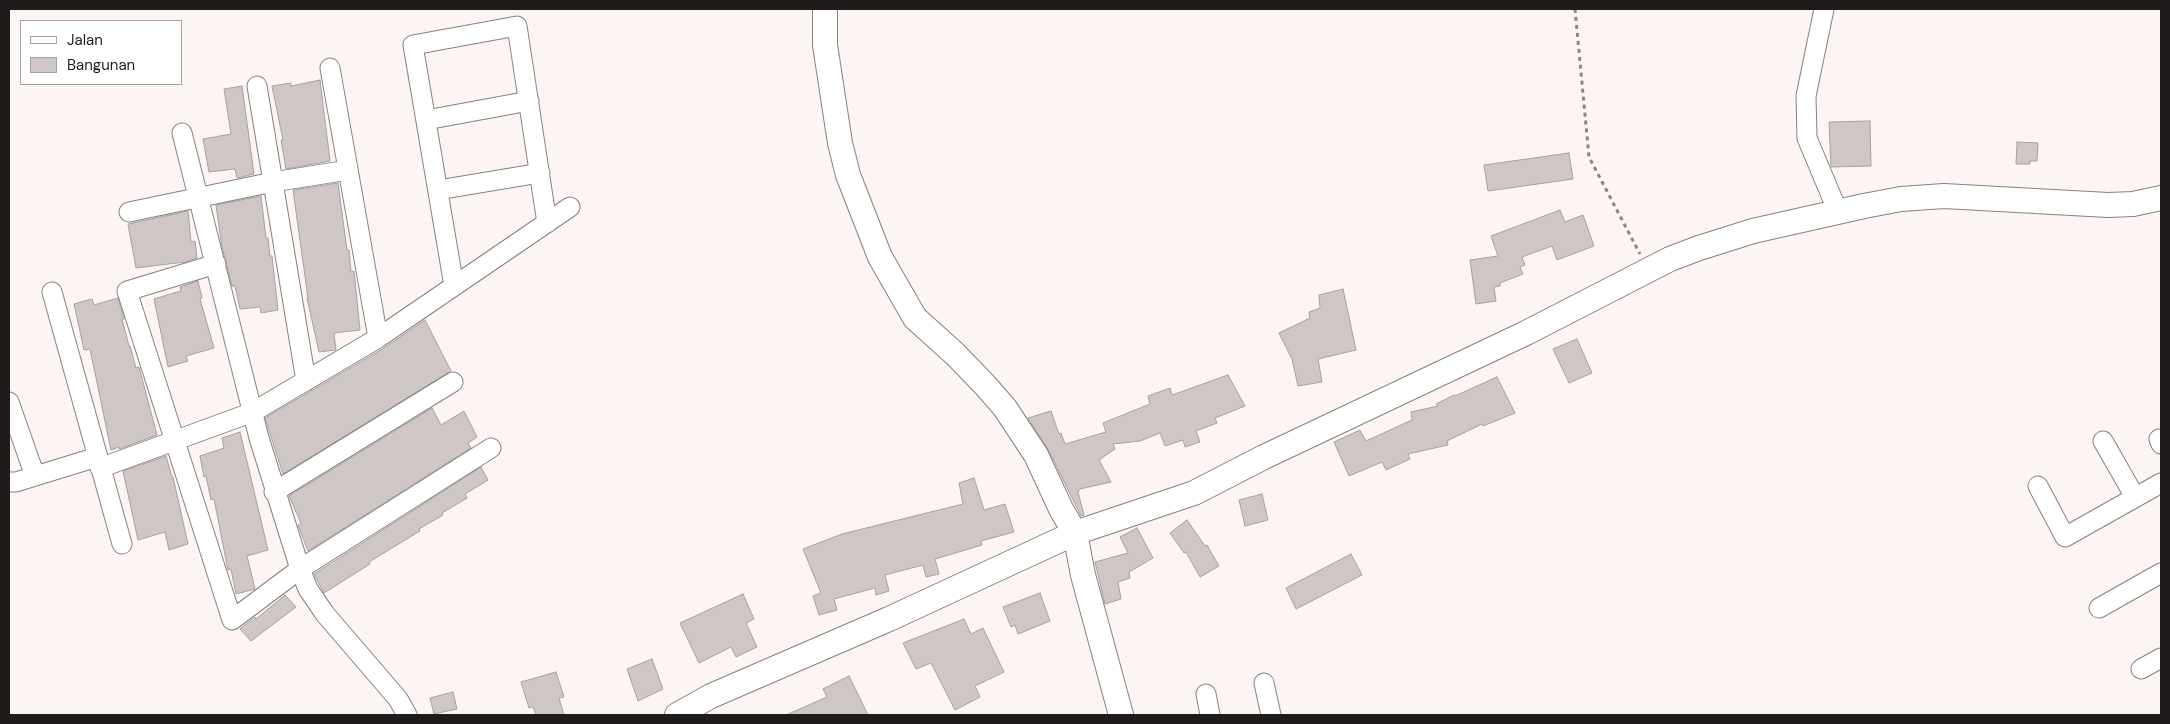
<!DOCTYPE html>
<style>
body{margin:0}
#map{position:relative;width:2170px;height:724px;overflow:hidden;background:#fdf5f4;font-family:"DM Sans",sans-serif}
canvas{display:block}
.frame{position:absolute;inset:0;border:10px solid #1e1b1a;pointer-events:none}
.legend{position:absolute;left:20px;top:20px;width:162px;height:65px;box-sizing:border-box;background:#fff;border:1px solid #a5a4a3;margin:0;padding:6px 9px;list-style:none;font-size:15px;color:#1e1b1a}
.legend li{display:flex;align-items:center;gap:10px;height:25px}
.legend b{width:25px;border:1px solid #a5a4a3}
</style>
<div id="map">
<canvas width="2170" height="724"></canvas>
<div class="frame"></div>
<ul class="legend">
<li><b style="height:6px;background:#fff"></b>Jalan</li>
<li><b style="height:14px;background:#cfc7c6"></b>Bangunan</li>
</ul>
</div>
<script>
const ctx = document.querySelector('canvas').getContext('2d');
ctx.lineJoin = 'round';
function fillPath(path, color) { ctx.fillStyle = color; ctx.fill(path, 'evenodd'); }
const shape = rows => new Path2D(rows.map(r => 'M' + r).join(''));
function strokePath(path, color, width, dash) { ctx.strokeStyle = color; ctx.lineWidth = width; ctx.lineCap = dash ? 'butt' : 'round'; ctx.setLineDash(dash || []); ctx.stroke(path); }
const building = shape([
 [320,80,330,161,286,169,281,140,283,140,272,86,291,83,291,86,320,80],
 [242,86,254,174,237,178,235,169,209,172,203,139,231,134,224,89,242,86],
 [1870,121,1871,166,1831,167,1829,122,1870,121],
 [2017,142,2038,143,2037,161,2030,161,2030,164,2016,164,2017,142],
 [1569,153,1573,179,1488,191,1484,165,1569,153],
 [338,183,347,250,349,250,351,272,354,271,360,330,334,333,336,350,319,352,307,298,308,298,293,190,338,183],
 [261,196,266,238,268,238,270,256,272,256,278,310,261,313,260,307,240,309,235,286,232,286,222,247,216,205,261,196],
 [1560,210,1565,222,1583,215,1594,246,1557,260,1552,246,1522,257,1525,265,1520,267,1523,274,1500,283,1500,286,1494,287,1496,301,1476,304,1470,260,1498,256,1491,236,1560,210],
 [188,211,191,242,195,241,197,258,185,262,136,268,128,224,188,211],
 [198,281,202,298,200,299,214,348,186,356,188,361,168,367,154,299,181,291,180,287,198,281],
 [1343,289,1356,350,1318,359,1322,382,1298,386,1292,359,1279,333,1310,318,1309,312,1320,308,1319,295,1343,289],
 [118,298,124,319,122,319,129,346,130,346,136,368,139,367,157,435,119,449,119,447,111,450,90,349,84,350,74,304,92,299,94,305,118,298],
 [425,320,451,371,283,474,265,418,384,348,425,320],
 [1577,339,1592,373,1569,383,1553,349,1577,339],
 [1228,375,1245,406,1215,418,1217,423,1196,431,1200,442,1185,447,1183,440,1165,446,1160,433,1140,441,1113,444,1115,449,1099,460,1111,482,1080,489,1078,492,1084,515,1081,516,1048,449,1028,418,1051,411,1059,434,1061,433,1065,444,1106,432,1103,423,1150,404,1148,396,1170,388,1172,395,1228,375],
 [1497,377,1515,413,1483,426,1482,424,1447,441,1448,445,1408,454,1410,459,1386,470,1382,462,1349,476,1334,442,1360,430,1366,441,1412,420,1411,412,1438,406,1436,404,1454,395,1455,396,1497,377],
 [432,408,441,425,464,411,477,437,468,443,471,448,308,551,298,525,301,523,289,496,432,408],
 [240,432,268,550,247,556,255,589,236,594,231,569,228,570,214,499,211,500,206,476,204,477,200,456,224,448,222,438,240,432],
 [166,456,172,477,173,477,188,544,169,550,165,532,138,540,123,471,166,456],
 [481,467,488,480,465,494,467,498,442,513,443,515,419,529,420,531,369,562,370,564,324,593,314,574,481,467],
 [974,478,984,510,1005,504,1014,532,981,541,982,545,935,559,939,574,926,577,923,565,885,575,889,591,876,595,875,588,834,599,837,610,819,615,813,596,821,593,803,549,842,534,963,504,959,483,974,478],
 [1262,494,1268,520,1245,526,1239,500,1262,494],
 [1187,520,1205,546,1207,545,1219,566,1200,577,1186,552,1184,553,1170,533,1187,520],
 [1137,528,1153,558,1129,572,1130,578,1118,582,1121,599,1105,604,1095,562,1128,553,1120,537,1137,528],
 [1351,554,1362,575,1296,609,1286,588,1351,554],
 [1040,593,1050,621,1018,634,1015,625,1011,627,1003,607,1040,593],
 [743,594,754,619,746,623,757,647,736,657,731,647,699,663,680,623,743,594],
 [285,595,296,607,251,641,240,629,255,617,256,619,285,595],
 [964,619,971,634,983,628,1004,672,975,686,980,697,955,710,931,663,916,669,903,643,964,619],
 [652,659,663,689,638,701,627,669,652,659],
 [556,672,564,697,559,698,564,715,536,715,533,707,529,708,521,682,556,672],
 [849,676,868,715,786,715,827,697,823,689,849,676],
 [453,692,457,709,434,714,430,698,453,692]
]);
fillPath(building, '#cfc7c6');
strokePath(building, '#a8a09f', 1);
const minor = shape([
 [1824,9,1806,96,1807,138,1838,212],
 [330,68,378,338],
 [257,86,306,381],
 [426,120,529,101],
 [182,133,259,438,300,569,308,589,325,614,398,699,407,715],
 [438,190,540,173],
 [129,212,273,182,348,170],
 [216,264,127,291,232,620,300,569,491,448],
 [454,286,413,45,517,26,547,223],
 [52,292,122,544],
 [9,402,35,476],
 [2159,439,2161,444],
 [2103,441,2135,497],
 [100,468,253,412,378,338,570,207],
 [9,482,16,482,97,457],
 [2038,486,2065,537,2161,483],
 [274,492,453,382],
 [2099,608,2161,573],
 [2141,669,2161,658],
 [1264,683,1271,715],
 [1206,694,1210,715]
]);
const tertiary = shape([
 [825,9,825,45,840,143,848,175,880,257,915,318,955,354,985,385,1005,408,1036,455,1061,509,1075,533,1083,575,1121,715],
 [677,715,711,696,889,619,1075,533,1194,493,1264,457,1526,333,1670,259,1699,248,1753,231,1864,206,1901,199,1944,196,2108,205,2133,204,2161,198]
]);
strokePath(minor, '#87807f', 21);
strokePath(tertiary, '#87807f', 26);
strokePath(shape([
 [1575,9,1589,157,1640,254]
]), '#8b8584', 3, [4, 4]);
strokePath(minor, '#fff', 19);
strokePath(tertiary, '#fff', 24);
</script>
